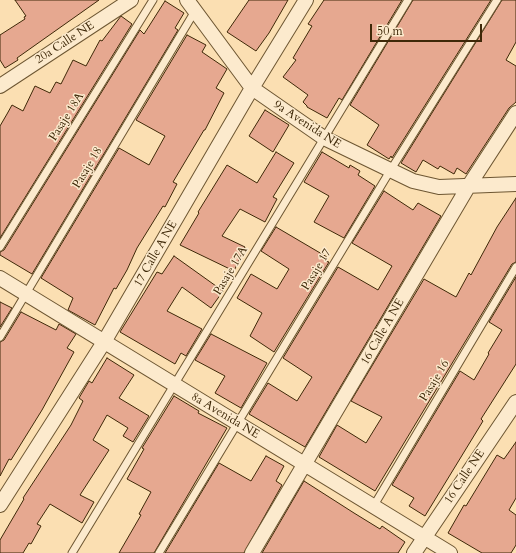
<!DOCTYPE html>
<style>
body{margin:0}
#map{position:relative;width:516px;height:553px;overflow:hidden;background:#fbdfb2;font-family:Cardo,serif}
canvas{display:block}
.scale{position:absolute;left:370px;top:24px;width:112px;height:18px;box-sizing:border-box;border:2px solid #3e2808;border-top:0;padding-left:5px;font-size:12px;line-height:14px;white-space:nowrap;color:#3e2808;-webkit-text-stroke:3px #fceacd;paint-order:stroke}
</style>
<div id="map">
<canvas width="516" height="553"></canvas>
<div class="scale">50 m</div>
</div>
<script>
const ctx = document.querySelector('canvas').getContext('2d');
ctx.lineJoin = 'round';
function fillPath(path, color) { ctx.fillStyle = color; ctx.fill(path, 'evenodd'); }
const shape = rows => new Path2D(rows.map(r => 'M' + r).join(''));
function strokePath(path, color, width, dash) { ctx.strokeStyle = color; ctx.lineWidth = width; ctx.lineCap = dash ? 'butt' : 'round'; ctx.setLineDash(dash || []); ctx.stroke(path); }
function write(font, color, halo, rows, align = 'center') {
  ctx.font = font + ' Cardo,serif'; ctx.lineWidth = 3; ctx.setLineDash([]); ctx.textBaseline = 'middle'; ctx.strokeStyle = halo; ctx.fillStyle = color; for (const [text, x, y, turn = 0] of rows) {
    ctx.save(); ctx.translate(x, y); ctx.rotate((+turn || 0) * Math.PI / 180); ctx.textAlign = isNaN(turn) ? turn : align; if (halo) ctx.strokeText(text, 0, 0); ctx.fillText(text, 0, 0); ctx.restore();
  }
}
const building = shape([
 [15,0,99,0,17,58,18,60,5,68,0,60,0,35,25,19,24,17,26,16,15,0],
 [249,0,288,0,269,33,256,51,227,32,249,0],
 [324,0,402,0,342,100,339,98,327,118,307,107,307,106,303,102,308,95,283,77,296,60,293,58,312,26,308,24,324,0],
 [413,0,491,0,392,158,391,156,389,159,367,145,379,125,350,105,413,0],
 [502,0,516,0,516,42,506,60,516,66,516,102,509,108,466,174,457,168,454,174,440,166,438,169,423,160,416,172,401,163,502,0],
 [165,1,184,13,175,28,178,30,32,274,0,255,0,252,4,250,140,30,144,34,165,1],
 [121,16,132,24,0,238,0,126,7,114,12,105,23,111,35,86,50,93,56,82,61,84,73,60,86,66,100,40,102,41,121,16],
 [187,35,206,45,202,52,227,69,216,88,224,93,205,130,204,130,173,182,177,184,165,207,163,206,137,248,127,270,116,289,114,288,95,325,68,310,73,298,41,278,119,148,149,165,165,136,136,120,187,35],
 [265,110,289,125,273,152,249,136,265,110],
 [276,152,294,163,273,197,277,199,265,222,240,209,222,236,245,247,234,271,180,245,199,213,198,212,227,165,257,183,276,152],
 [322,152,349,168,350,165,360,171,358,175,375,186,344,238,314,222,329,196,304,182,322,152],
 [384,191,413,210,418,203,441,216,305,447,249,414,268,383,297,401,312,377,283,358,338,267,378,290,392,266,352,243,384,191],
 [516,198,516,262,512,264,375,491,319,457,337,425,366,443,382,417,351,401,424,279,456,297,469,273,471,275,497,227,516,198],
 [276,227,327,257,325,261,329,262,274,352,250,336,262,313,237,298,251,274,277,289,289,269,261,251,276,227],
 [174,256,223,291,211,308,182,287,167,311,202,329,186,356,181,353,175,364,120,332,157,272,162,274,174,256],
 [516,277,516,364,481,419,483,421,425,516,409,506,414,498,392,485,460,371,474,380,489,354,488,353,502,330,489,322,516,277],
 [0,302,12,308,0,327,0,302],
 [21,312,56,330,59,324,76,334,67,348,74,352,42,410,11,460,9,459,0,476,0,342,4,340,21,312],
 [211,334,267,363,241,408,215,393,225,376,195,360,211,334],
 [107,358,134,375,119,398,149,416,133,442,123,436,128,428,107,415,93,440,109,450,80,495,94,502,82,523,50,504,37,524,41,526,31,544,29,543,23,553,0,553,0,540,24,499,23,498,71,425,83,401,79,398,89,381,92,383,107,358],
 [174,396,199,411,198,413,227,428,154,553,119,553,141,515,139,514,151,492,127,479,144,449,142,448,174,396],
 [516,442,516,498,509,510,516,515,516,545,511,553,482,553,448,533,464,505,466,506,497,455,504,459,516,442],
 [266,456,284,466,276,481,282,485,244,553,165,553,219,463,251,481,266,456],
 [304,481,354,513,380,529,382,526,405,542,398,553,262,553,304,481]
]);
fillPath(building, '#e6a890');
strokePath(building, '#3e2808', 1);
const service = shape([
 [0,247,153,0],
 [0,337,195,11],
 [373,507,516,267],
 [72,553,408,0],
 [159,553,390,171,497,0]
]);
const minor = shape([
 [187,0,252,88,324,138,413,181,439,187,516,184],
 [0,86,131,0],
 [0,278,450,553],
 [0,505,104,342,252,88,306,0],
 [252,553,468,187,516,113],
 [414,553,516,402]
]);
strokePath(service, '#6d5632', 9);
strokePath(minor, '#6d5632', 16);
strokePath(service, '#fceacd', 7);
strokePath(minor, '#fceacd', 14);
write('12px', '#3e2808', '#fceacd', [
 ["20a Calle NE",65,43,-33],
 ["Pasaje 18A",67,117,-58],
 ["9a Avenida NE",307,125,33],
 ["Pasaje 18",88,168,-59],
 ["17 Calle A NE",156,254,-60],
 ["Pasaje 17",317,270,-59],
 ["Pasaje 17A",231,271,-59],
 ["16 Calle A NE",383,332,-60],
 ["Pasaje 16",435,381,-59],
 ["8a Avenida NE",225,416,31],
 ["16 Calle NE",465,477,-56]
]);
</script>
